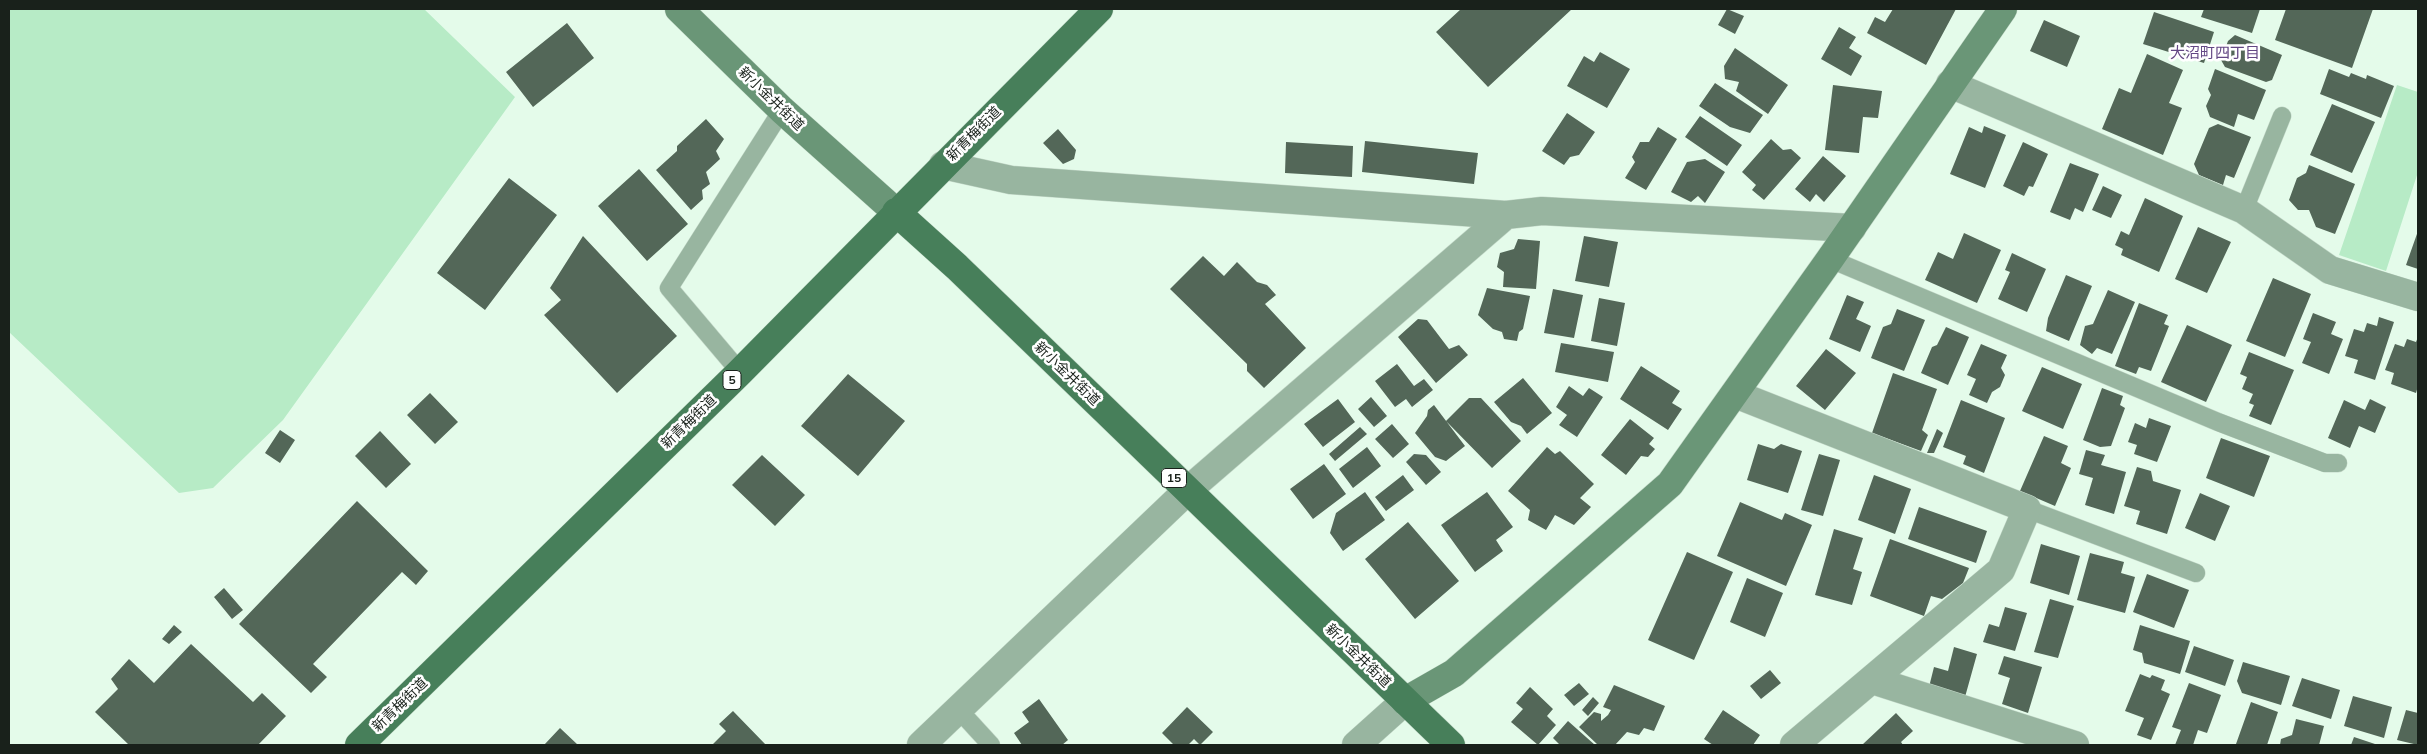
<!DOCTYPE html>
<meta charset="utf-8">
<style>
body{margin:0}
#map{position:relative;width:2427px;height:754px;overflow:hidden;background:#e4fbea;font-family:Mulish,sans-serif}
canvas{display:block}
.frame{position:absolute;inset:0;border:10px solid #19211b;pointer-events:none}
</style>
<div id="map">
<canvas width="2427" height="754"></canvas>
<div class="frame"></div>
</div>
<script>
const ctx = document.querySelector('canvas').getContext('2d');
ctx.lineJoin = 'round';
function fillPath(path, color) { ctx.fillStyle = color; ctx.fill(path, 'evenodd'); }
const shape = rows => new Path2D(rows.map(r => 'M' + r).join(''));
function strokePath(path, color, width, dash) { ctx.strokeStyle = color; ctx.lineWidth = width; ctx.lineCap = dash ? 'butt' : 'round'; ctx.setLineDash(dash || []); ctx.stroke(path); }
function write(font, color, halo, rows, align = 'center') {
  ctx.font = font + ' Mulish,"Noto Sans JP",sans-serif'; ctx.lineWidth = 5; ctx.setLineDash([]); ctx.textBaseline = 'middle'; ctx.strokeStyle = halo; ctx.fillStyle = color; for (const [text, x, y, turn = 0] of rows) {
    ctx.save(); ctx.translate(x, y); ctx.rotate((+turn || 0) * Math.PI / 180); ctx.textAlign = isNaN(turn) ? turn : align; if (halo) ctx.strokeText(text, 0, 0); ctx.fillText(text, 0, 0); ctx.restore();
  }
}
fillPath(shape([
 [9,9,424,9,515,97,283,420,213,488,179,493,9,332],
 [2397,85,2418,92,2418,172,2386,271,2339,255]
]), '#b7ebc6');
fillPath(shape([
 [1461,9,1572,9,1488,87,1436,32],
 [1727,9,1744,16,1735,34,1718,25],
 [1893,9,1956,9,1926,65,1867,33,1875,17,1885,22],
 [2204,9,2260,9,2252,33,2201,17],
 [2286,9,2373,9,2352,68,2275,40],
 [2154,12,2214,32,2204,63,2143,44],
 [2044,20,2080,36,2067,67,2030,51],
 [567,23,594,58,533,107,506,72],
 [1839,27,1856,37,1849,48,1862,56,1851,76,1821,59],
 [2235,35,2282,55,2272,80,2266,82,2225,67,2221,60,2228,41],
 [1735,48,1788,85,1768,114,1736,91,1739,82,1725,79,1724,66],
 [1600,52,1630,69,1607,108,1567,86,1584,56,1594,62],
 [2147,54,2183,70,2169,103,2182,108,2163,155,2102,129,2119,88,2131,93],
 [2215,69,2266,90,2254,120,2238,114,2234,127,2210,117,2206,106,2211,95,2208,89],
 [2329,69,2349,77,2351,73,2366,79,2367,75,2394,86,2381,118,2320,94],
 [1715,83,1763,115,1750,133,1730,127,1699,106],
 [1833,85,1882,91,1878,118,1863,117,1859,153,1825,150],
 [2332,104,2375,122,2352,173,2310,155],
 [1567,113,1595,132,1579,155,1570,157,1564,165,1542,151],
 [1700,116,1742,145,1727,166,1685,137],
 [706,119,724,139,716,151,720,159,706,172,710,184,702,190,703,199,691,210,656,170,677,151,677,146],
 [2218,124,2251,137,2234,178,2226,175,2223,185,2199,175,2194,164,2209,128],
 [1984,126,2006,135,1985,188,1950,174,1969,127,1982,133],
 [1658,127,1677,139,1646,190,1625,178,1635,162,1632,157,1640,142,1649,142],
 [1058,129,1076,150,1074,159,1063,164,1043,143],
 [1771,139,1783,150,1791,149,1801,158,1764,200,1752,190,1756,185,1742,172],
 [1365,141,1478,153,1474,184,1362,172],
 [1286,142,1353,146,1352,177,1285,173],
 [2023,142,2048,154,2033,187,2029,186,2024,196,2003,186],
 [1823,156,1846,176,1824,202,1816,194,1810,202,1795,189],
 [1705,159,1725,172,1705,203,1698,196,1691,202,1671,192,1687,162],
 [2070,163,2099,174,2083,212,2075,208,2070,220,2050,212],
 [2309,165,2355,184,2335,234,2316,227,2309,210,2298,210,2289,200,2297,178,2306,173],
 [639,169,688,224,647,261,598,206],
 [509,178,557,215,485,310,437,273],
 [2103,186,2122,195,2111,218,2092,210],
 [2145,198,2183,216,2159,272,2121,255,2123,249,2115,245,2121,231,2129,235],
 [2198,227,2231,242,2207,293,2175,279],
 [2418,231,2418,269,2406,265],
 [1964,233,2001,250,1977,303,1925,280,1938,252,1953,259],
 [583,236,677,336,617,393,544,315,561,300,550,288],
 [1584,236,1618,242,1609,287,1575,281],
 [1518,239,1540,241,1536,289,1503,287,1504,272,1497,267,1500,253,1514,249],
 [2012,253,2046,269,2027,312,1998,299,2010,272,2005,270],
 [1203,256,1224,276,1237,262,1257,282,1267,285,1276,295,1265,304,1306,348,1264,388,1247,371,1247,364,1170,289],
 [2066,275,2092,286,2069,341,2046,331,2048,318],
 [2273,278,2311,294,2285,357,2246,341],
 [1487,288,1530,296,1523,329,1519,332,1517,341,1504,339,1502,332,1493,329,1478,315],
 [1553,289,1583,295,1574,338,1544,333],
 [2108,290,2135,302,2112,354,2097,348,2092,354,2080,345,2085,326,2093,324],
 [1847,295,1864,302,1856,319,1871,326,1860,352,1829,339],
 [1599,298,1625,303,1617,346,1591,341],
 [2139,303,2168,315,2164,324,2169,326,2151,371,2139,367,2136,374,2115,366],
 [1897,309,1925,320,1904,371,1871,358,1883,327,1891,324],
 [2313,313,2336,322,2331,334,2343,339,2329,374,2302,363,2311,342,2303,339],
 [2379,317,2394,322,2375,380,2354,373,2358,360,2345,356,2354,329,2364,332,2367,323,2377,326],
 [1418,319,1427,320,1449,349,1459,345,1468,355,1436,383,1398,337],
 [2187,325,2232,345,2206,402,2161,382],
 [1946,327,1969,337,1948,385,1921,373,1932,347,1937,345],
 [2418,337,2418,386,2416,393,2391,384,2394,373,2385,370,2395,344,2404,347,2407,339,2416,342],
 [1561,343,1614,352,1608,382,1555,372],
 [1981,344,2007,355,2001,368,2005,375,2000,387,1992,392,1987,403,1969,395,1976,379,1967,375],
 [1826,349,1856,373,1825,410,1796,386],
 [2249,352,2294,370,2271,425,2249,416,2254,405,2249,403,2253,394,2242,389,2247,377,2240,374],
 [1397,364,1414,386,1424,379,1433,390,1412,407,1406,399,1395,407,1375,381],
 [1641,366,1680,391,1672,403,1682,409,1668,430,1620,399],
 [2042,367,2082,384,2063,429,2022,411],
 [1893,373,1937,389,1922,430,1928,435,1921,451,1872,433],
 [848,374,905,421,858,476,801,426],
 [1523,378,1552,413,1527,434,1521,426,1511,422,1494,402],
 [1569,386,1583,396,1589,388,1603,397,1577,437,1559,425,1567,415,1556,407],
 [2102,388,2123,396,2120,405,2125,408,2111,446,2100,447,2083,440],
 [430,393,458,422,435,444,407,415],
 [1371,397,1387,416,1374,427,1358,409],
 [1469,398,1481,398,1521,441,1492,468,1446,421],
 [1338,399,1355,422,1323,447,1304,424],
 [2370,399,2386,407,2375,433,2359,426,2350,448,2328,438,2344,400,2365,410],
 [1961,400,2005,418,1984,473,1963,464,1966,456,1943,447],
 [1434,405,1465,446,1446,461,1435,457,1415,433,1427,416,1428,410],
 [2149,418,2171,426,2157,462,2134,454,2137,445,2128,442,2135,423,2146,428],
 [1630,419,1654,438,1649,444,1655,449,1648,457,1641,456,1626,475,1601,455],
 [1392,424,1409,444,1393,458,1375,439],
 [1360,427,1367,434,1335,461,1329,454],
 [1937,429,1943,433,1934,453,1927,453],
 [280,430,295,440,280,463,265,453],
 [380,431,411,464,386,488,355,456],
 [2044,436,2068,446,2061,463,2071,468,2055,506,2020,491],
 [2221,438,2270,456,2254,497,2206,478],
 [1758,444,1774,449,1781,444,1802,451,1788,493,1747,480],
 [1367,447,1381,466,1353,488,1339,469],
 [1547,447,1555,454,1560,451,1594,484,1580,498,1591,507,1574,525,1555,515,1546,530,1528,520,1530,510,1508,491],
 [2086,450,2105,455,2101,465,2126,472,2114,514,2085,505,2093,478,2079,474],
 [1414,454,1426,455,1441,472,1426,485,1406,462],
 [1819,454,1840,460,1823,516,1801,510],
 [762,455,805,495,775,526,732,485],
 [1324,464,1346,494,1313,519,1290,489],
 [2137,467,2151,471,2153,481,2181,490,2167,534,2136,524,2140,511,2124,506],
 [1403,475,1414,490,1386,511,1375,497],
 [1874,475,1911,489,1895,534,1858,520],
 [1365,492,1385,520,1343,551,1330,533,1336,513],
 [1487,492,1513,527,1496,540,1503,551,1475,572,1441,525],
 [2200,493,2230,506,2215,541,2185,528],
 [357,501,428,571,416,585,402,572,313,664,327,677,311,693,239,624],
 [1740,502,1782,520,1785,513,1812,525,1786,586,1717,556],
 [1919,507,1987,531,1976,563,1908,539],
 [1408,522,1459,581,1415,619,1365,559],
 [1834,529,1863,538,1853,569,1862,572,1852,605,1815,595],
 [1890,539,1969,568,1963,583,1942,599,1931,596,1924,616,1870,596],
 [2041,544,2080,556,2069,595,2030,583],
 [1687,552,1733,572,1694,660,1648,640],
 [2090,553,2124,562,2121,573,2135,577,2125,613,2077,600],
 [2147,574,2189,590,2174,628,2133,612],
 [1747,578,1783,593,1765,637,1730,622],
 [224,588,243,610,232,619,214,597],
 [2050,599,2074,606,2058,658,2034,652],
 [2005,607,2027,613,2015,651,1983,642,1989,624,1999,627],
 [174,625,182,632,169,644,162,639],
 [2140,625,2190,641,2180,674,2144,663,2142,653,2133,650],
 [191,644,253,702,262,693,286,716,258,745,129,745,95,712,118,689,111,679,129,659,154,683],
 [2194,646,2234,660,2225,686,2185,672],
 [1954,647,1977,654,1965,697,1929,687,1934,667,1948,671],
 [2004,656,2042,667,2028,713,2002,704,2010,678,1998,674],
 [2243,662,2290,676,2281,705,2242,693,2237,681],
 [1770,670,1781,683,1761,699,1750,686],
 [2140,674,2150,678,2152,675,2165,680,2161,690,2170,694,2151,740,2137,735,2144,718,2125,711],
 [2302,678,2340,690,2331,719,2292,706],
 [1579,683,1589,694,1574,706,1564,695],
 [2189,683,2221,695,2207,733,2198,730,2193,745,2175,745,2181,730,2172,727],
 [1614,685,1665,706,1654,731,1644,728,1639,735,1627,732,1615,745,1598,745,1579,727,1594,712,1601,714,1601,721,1608,715,1611,710,1603,707],
 [1530,687,1553,709,1547,716,1556,725,1538,745,1511,722,1523,709,1516,703],
 [2353,696,2392,707,2384,738,2344,726],
 [1593,697,1599,703,1588,716,1582,710],
 [1039,699,1068,740,1062,745,1022,745,1014,733,1029,722,1022,712],
 [2251,702,2278,712,2267,745,2236,744],
 [1187,707,1213,732,1200,745,1194,739,1188,745,1174,745,1162,733],
 [1723,710,1760,735,1753,745,1713,745,1704,739],
 [2406,710,2418,713,2418,745,2397,740],
 [733,711,766,745,712,745,726,731,719,724],
 [1896,713,1913,731,1901,742,1903,745,1862,745],
 [2296,719,2324,726,2319,745,2280,745,2281,739,2292,735],
 [1568,721,1595,745,1560,745,1553,738],
 [560,728,578,745,544,745],
 [2354,737,2378,745,2351,745]
]), '#536758');
const lane = shape([
 [2244,210,2282,116],
 [1830,259,2218,422,2325,463,2338,463],
 [740,372,669,288,782,110],
 [2027,509,2196,573],
 [958,709,991,745]
]);
const street = shape([
 [1950,84,2244,210,2330,270,2418,297],
 [943,165,1011,180,1506,215,1542,211,1852,228],
 [1735,394,2027,509,2001,570,1794,745],
 [1872,680,2075,745],
 [921,745,1187,491,1506,215],
 [1356,745,1405,701]
]);
const secondary = shape([
 [679,9,782,110,896,212],
 [1405,701,1454,673,1670,484,1830,259,2003,9]
]);
const primary = shape([
 [896,212,957,267,1451,745],
 [359,745,740,372,1099,9]
]);
strokePath(lane, '#c4d8c9', 19);
strokePath(street, '#c4d8c9', 29);
strokePath(secondary, '#c4d8c9', 29);
strokePath(primary, '#c4d8c9', 29);
strokePath(lane, '#98b5a0', 18);
strokePath(street, '#98b5a0', 28);
strokePath(secondary, '#6a9677', 28);
strokePath(primary, '#477f5a', 28);
for (const [x, y, w] of [
 [732,380,18],
 [1174,478,25]
]) { const box = new Path2D(); box.roundRect(x - w / 2, y - 9.5, w, 19, 4); ctx.fillStyle = '#fff'; ctx.fill(box); strokePath(box, '#19211b', 1); }
write('bold 12px', '#19211b', null, [
 ["5",732,380],
 ["15",1174,478]
]);
write('14px', '#19211b', '#fff', [
 ["新小金井街道",771,99,44],
 ["新青梅街道",974,134,-45],
 ["新小金井街道",1067,374,44],
 ["新青梅街道",689,422,-44],
 ["新小金井街道",1358,656,44],
 ["新青梅街道",400,705,-44]
]);
write('15px', '#634784', '#fff', [
 ["大沼町四丁目",2215,53]
]);
</script>
